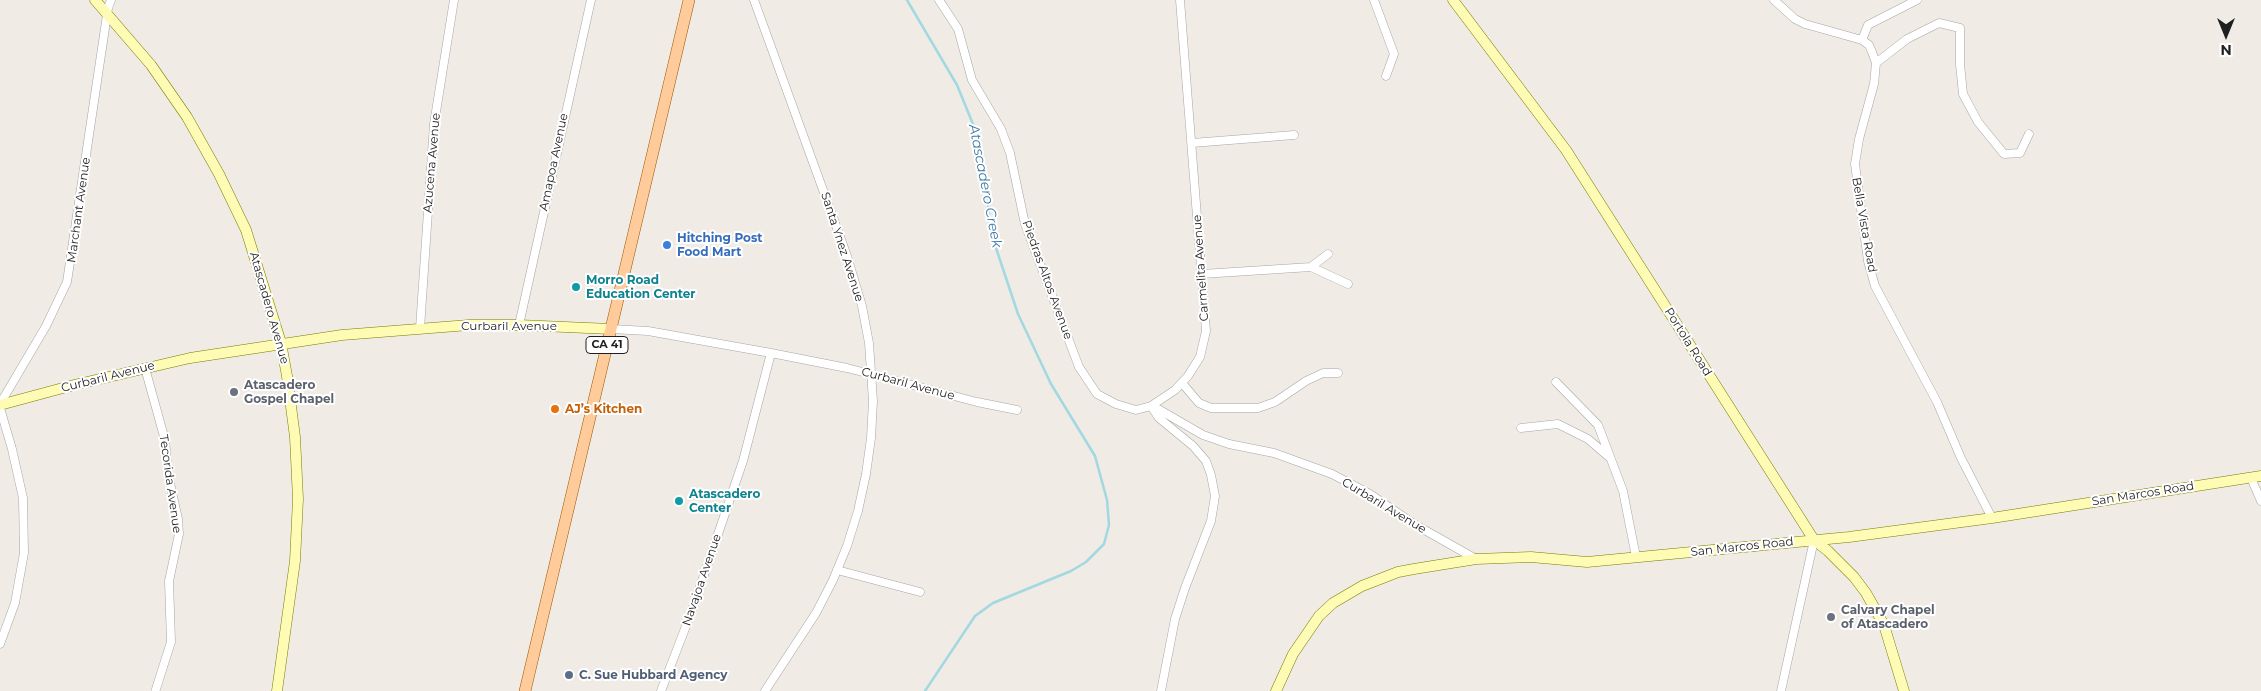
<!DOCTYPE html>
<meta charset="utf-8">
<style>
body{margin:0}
#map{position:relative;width:2261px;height:691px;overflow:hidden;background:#f0ebe4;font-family:Montserrat,sans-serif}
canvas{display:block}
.north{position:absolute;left:2201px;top:10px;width:50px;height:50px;-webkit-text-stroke:4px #fff;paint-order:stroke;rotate:180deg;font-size:14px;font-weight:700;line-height:20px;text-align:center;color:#1f1f1f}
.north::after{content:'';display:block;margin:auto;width:18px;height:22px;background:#1f1f1f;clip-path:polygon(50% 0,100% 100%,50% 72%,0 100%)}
</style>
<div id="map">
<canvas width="2261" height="691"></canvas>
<div class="north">N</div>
</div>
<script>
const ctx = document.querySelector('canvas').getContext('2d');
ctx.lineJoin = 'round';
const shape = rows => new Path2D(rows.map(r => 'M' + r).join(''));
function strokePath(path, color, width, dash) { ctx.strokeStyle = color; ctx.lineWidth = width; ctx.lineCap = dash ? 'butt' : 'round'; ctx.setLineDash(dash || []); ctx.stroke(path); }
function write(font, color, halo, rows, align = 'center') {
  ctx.font = font + ' Montserrat,sans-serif'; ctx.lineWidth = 4; ctx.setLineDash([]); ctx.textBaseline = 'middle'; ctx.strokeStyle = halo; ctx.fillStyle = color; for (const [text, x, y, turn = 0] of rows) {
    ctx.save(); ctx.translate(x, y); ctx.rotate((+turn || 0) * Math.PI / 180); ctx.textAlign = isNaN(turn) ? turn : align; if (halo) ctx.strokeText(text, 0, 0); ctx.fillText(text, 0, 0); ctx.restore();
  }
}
strokePath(shape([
 [907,0,957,85,977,134,987,188,990,230,1018,314,1051,384,1095,456,1107,500,1109,525,1104,544,1086,562,1071,571,993,603,975,616,925,691]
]), '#a1d8e1', 2.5);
const street = shape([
 [754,0,847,256,862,306,869,343,873,401,871,438,866,474,858,511,847,546,833,580,816,613,765,691],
 [939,0,958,29,972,80,1001,129,1010,153,1025,224,1079,367,1097,394,1116,404,1136,410,1151,406,1158,409,1203,435,1229,444,1274,453,1332,474,1370,494,1414,524,1476,559],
 [1374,0,1394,54,1386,76],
 [1774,0,1795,19,1805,24,1862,40,1869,45,1872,52,1876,63,1874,84,1859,139,1855,164,1868,261,1875,286,1937,402,1961,458,1992,518],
 [1862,40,1868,25,1917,0],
 [1876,63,1907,39,1939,23,1960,28,1960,64,1963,94,1978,122,2004,154,2020,153,2029,134],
 [1192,143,1294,135],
 [1311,267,1328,254],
 [1202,274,1311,267,1348,284],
 [519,325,591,0],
 [420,328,434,124,454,0],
 [611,329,648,331,771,353,847,368,977,402,1017,410],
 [145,368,165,440,168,474,178,519,179,534,169,581,171,642,156,689],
 [1556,382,1598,425,1623,491,1636,557],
 [1182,383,1199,403,1211,408,1258,408,1275,402,1306,381,1323,373,1338,373],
 [0,404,46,326,67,282,108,8,111,0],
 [0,408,12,449,23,498,24,553,15,603,0,644],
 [1521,428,1558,424,1588,439,1609,457],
 [2251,478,2261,501],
 [837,570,920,592],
 [661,691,691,613,743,461,771,353],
 [1161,691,1175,619,1185,588,1211,521,1215,496,1211,475,1206,461,1193,446,1159,418,1151,406,1175,390,1188,376,1200,357,1206,331,1180,0],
 [1781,691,1814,540]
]);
const secondary = shape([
 [95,0,151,65,187,117,219,174,246,230,281,343,287,376,295,437,298,499,295,561,277,691],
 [1453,0,1566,150,1814,540,1828,551,1854,577,1866,593,1884,625,1904,691],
 [0,405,74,385,190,358,342,335,469,325,519,325,611,329],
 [1276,691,1293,654,1319,616,1333,603,1362,586,1398,572,1414,569,1476,559,1531,557,1587,562,1849,537,1992,518,2261,476]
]);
const primary = shape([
 [525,691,689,0]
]);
strokePath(street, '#a6a6a6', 9);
strokePath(secondary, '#797b00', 11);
strokePath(primary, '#995900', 12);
strokePath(street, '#fff', 8);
strokePath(secondary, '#fefcb4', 10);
strokePath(primary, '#ffcb9a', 11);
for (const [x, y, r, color] of [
 [667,245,5,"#3f7fe0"],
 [576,287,5,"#0f9aa8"],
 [234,392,5,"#6b7280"],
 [555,409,5,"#e8710a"],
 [679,501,5,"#0f9aa8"],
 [1831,617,5,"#6b7280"],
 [569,675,5,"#5c6f8a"]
]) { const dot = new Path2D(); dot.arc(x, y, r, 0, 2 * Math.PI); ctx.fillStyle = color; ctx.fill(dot); strokePath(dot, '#fff', 2); }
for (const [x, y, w] of [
 [607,345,42]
]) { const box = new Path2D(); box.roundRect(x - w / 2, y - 8.5, w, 17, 4); ctx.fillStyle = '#fff'; ctx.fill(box); strokePath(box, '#1f1f1f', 1); }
write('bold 11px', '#1f1f1f', null, [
 ["CA 41",607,345]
]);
write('12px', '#1f1f1f', '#fff', [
 ["Amapoa Avenue",554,162,-78],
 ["Azucena Avenue",432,163,-85],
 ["Marchant Avenue",79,210,-82],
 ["Bella Vista Road",1864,225,80],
 ["Santa Ynez Avenue",842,247,72],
 ["Carmelita Avenue",1201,268,-94],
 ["Piedras Altos Avenue",1047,280,70],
 ["Atascadero Avenue",269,308,74],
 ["Curbaril Avenue",509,326],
 ["Portola Road",1688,342,58],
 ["Curbaril Avenue",108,377,-14],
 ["Curbaril Avenue",908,384,15],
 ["Tecorida Avenue",170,484,82],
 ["San Marcos Road",2143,494,-9],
 ["Curbaril Avenue",1384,506,31],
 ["San Marcos Road",1742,547,-6],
 ["Navajoa Avenue",702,580,-71]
]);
write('bold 12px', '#366cbe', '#fff', [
 ["Hitching Post",677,238],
 ["Food Mart",677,252]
], 'left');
write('bold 12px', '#0d838f', '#fff', [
 ["Morro Road",586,280],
 ["Education Center",586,294],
 ["Atascadero",689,494],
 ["Center",689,508]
], 'left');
write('bold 12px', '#5b616d', '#fff', [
 ["Atascadero",244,385],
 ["Gospel Chapel",244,399],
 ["Calvary Chapel",1841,610],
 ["of Atascadero",1841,624]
], 'left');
write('bold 12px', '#c56008', '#fff', [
 ["AJ’s Kitchen",565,409]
], 'left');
write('bold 12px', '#4e5e75', '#fff', [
 ["C. Sue Hubbard Agency",579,675]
], 'left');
write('italic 14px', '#3e7ba6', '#fff', [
 ["Atascadero Creek",985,186,79]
]);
</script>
